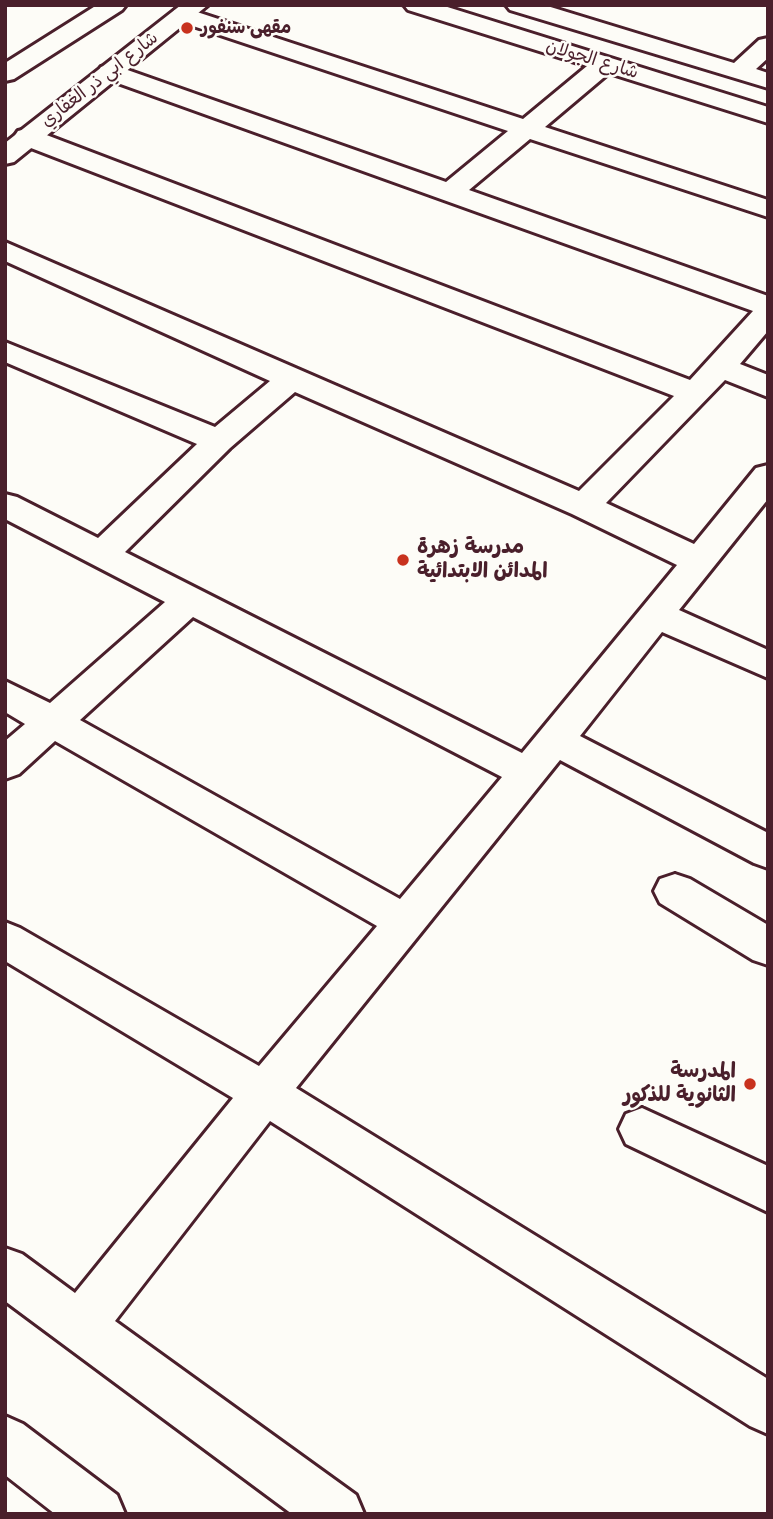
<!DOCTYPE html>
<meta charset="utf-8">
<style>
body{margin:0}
#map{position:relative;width:773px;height:1519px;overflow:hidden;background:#fdfcf7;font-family:Sriracha,sans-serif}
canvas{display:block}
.frame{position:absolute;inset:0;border:7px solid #4a1f2b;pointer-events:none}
</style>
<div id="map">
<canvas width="773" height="1519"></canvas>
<div class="frame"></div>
</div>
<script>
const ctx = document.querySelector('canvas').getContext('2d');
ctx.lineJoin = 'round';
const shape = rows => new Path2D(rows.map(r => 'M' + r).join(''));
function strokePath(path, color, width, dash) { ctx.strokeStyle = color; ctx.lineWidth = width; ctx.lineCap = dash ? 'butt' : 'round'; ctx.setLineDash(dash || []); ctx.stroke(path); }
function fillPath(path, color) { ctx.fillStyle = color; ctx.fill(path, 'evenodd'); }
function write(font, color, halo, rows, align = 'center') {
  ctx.font = font + ' Sriracha,"Playpen Sans Arabic",sans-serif'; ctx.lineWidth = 5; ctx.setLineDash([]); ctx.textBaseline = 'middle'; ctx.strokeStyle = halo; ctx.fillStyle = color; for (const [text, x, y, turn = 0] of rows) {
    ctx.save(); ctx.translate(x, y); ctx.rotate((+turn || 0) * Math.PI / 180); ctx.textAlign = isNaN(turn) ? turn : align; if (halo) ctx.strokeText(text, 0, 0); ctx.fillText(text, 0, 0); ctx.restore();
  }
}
const minor = shape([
 [404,5,441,5,768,107,768,123,609,73,545,127,768,200,768,217,530,139,469,190,768,296,768,331,740,364,768,375,768,397,725,380,606,503,694,544,756,468,768,465,768,499,679,610,768,650,768,678,662,632,580,736,768,833,768,868,754,863,560,760,296,1088,768,1379,768,1434,750,1426,270,1121,115,1321,356,1495,364,1514,292,1514,5,1301,5,1248,22,1254,75,1293,233,1098,5,961,5,922,20,928,259,1066,377,926,55,741,19,774,5,779,5,741,25,724,5,712,5,681,50,703,165,602,5,519,5,494,17,497,98,538,197,444,5,362,5,342,215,427,270,381,5,261,5,242,579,491,674,396,18,143,14,137,18,131,27,129,36,131,690,380,753,311,101,77,98,72,101,67,110,65,119,67,446,182,508,131,175,20,171,15,175,10,191,10,523,119,587,66,408,10,404,5],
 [295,392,572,514,677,565,522,753,125,552,230,448,295,392],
 [193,617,502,777,400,899,80,720,193,617],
 [506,5,544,5,734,63,759,40,768,38,768,58,756,69,768,73,768,88,510,10,506,5],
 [675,874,690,879,768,925,768,965,753,960,660,903,654,891,660,879,675,874],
 [642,1108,768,1166,768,1212,626,1144,619,1129,626,1114,642,1108],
 [5,1416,23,1424,117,1495,125,1514,55,1514,5,1475,5,1416]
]);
const major = shape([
 [97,5,126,5,122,10,14,79,5,81,5,63,97,5],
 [181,5,208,5,14,162,5,164,5,143,181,5]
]);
strokePath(minor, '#4a1f2b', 6);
strokePath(major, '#4a1f2b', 6);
fillPath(minor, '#fdfcf7');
fillPath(major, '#fdfcf7');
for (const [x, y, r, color] of [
 [187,28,7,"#c8321e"],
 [403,560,7,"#c8321e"],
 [750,1084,7,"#c8321e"]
]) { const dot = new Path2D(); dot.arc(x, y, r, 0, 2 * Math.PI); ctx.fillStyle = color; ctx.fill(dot); strokePath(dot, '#fdfcf7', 2.5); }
write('bold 18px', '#4a1f2b', '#fdfcf7', [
 ["مقهى سنفور",201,28]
], 'left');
write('18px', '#4a1f2b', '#fdfcf7', [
 ["شارع الجولان",592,60,17],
 ["شارع ابي ذر الغفاري",100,80,-38]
]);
write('bold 21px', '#4a1f2b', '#fdfcf7', [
 ["مدرسة زهرة",417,548],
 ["المدائن الابتدائية",417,572],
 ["المدرسة",736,1072,"right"],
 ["الثانوية للذكور",736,1096,"right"]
], 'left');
</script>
